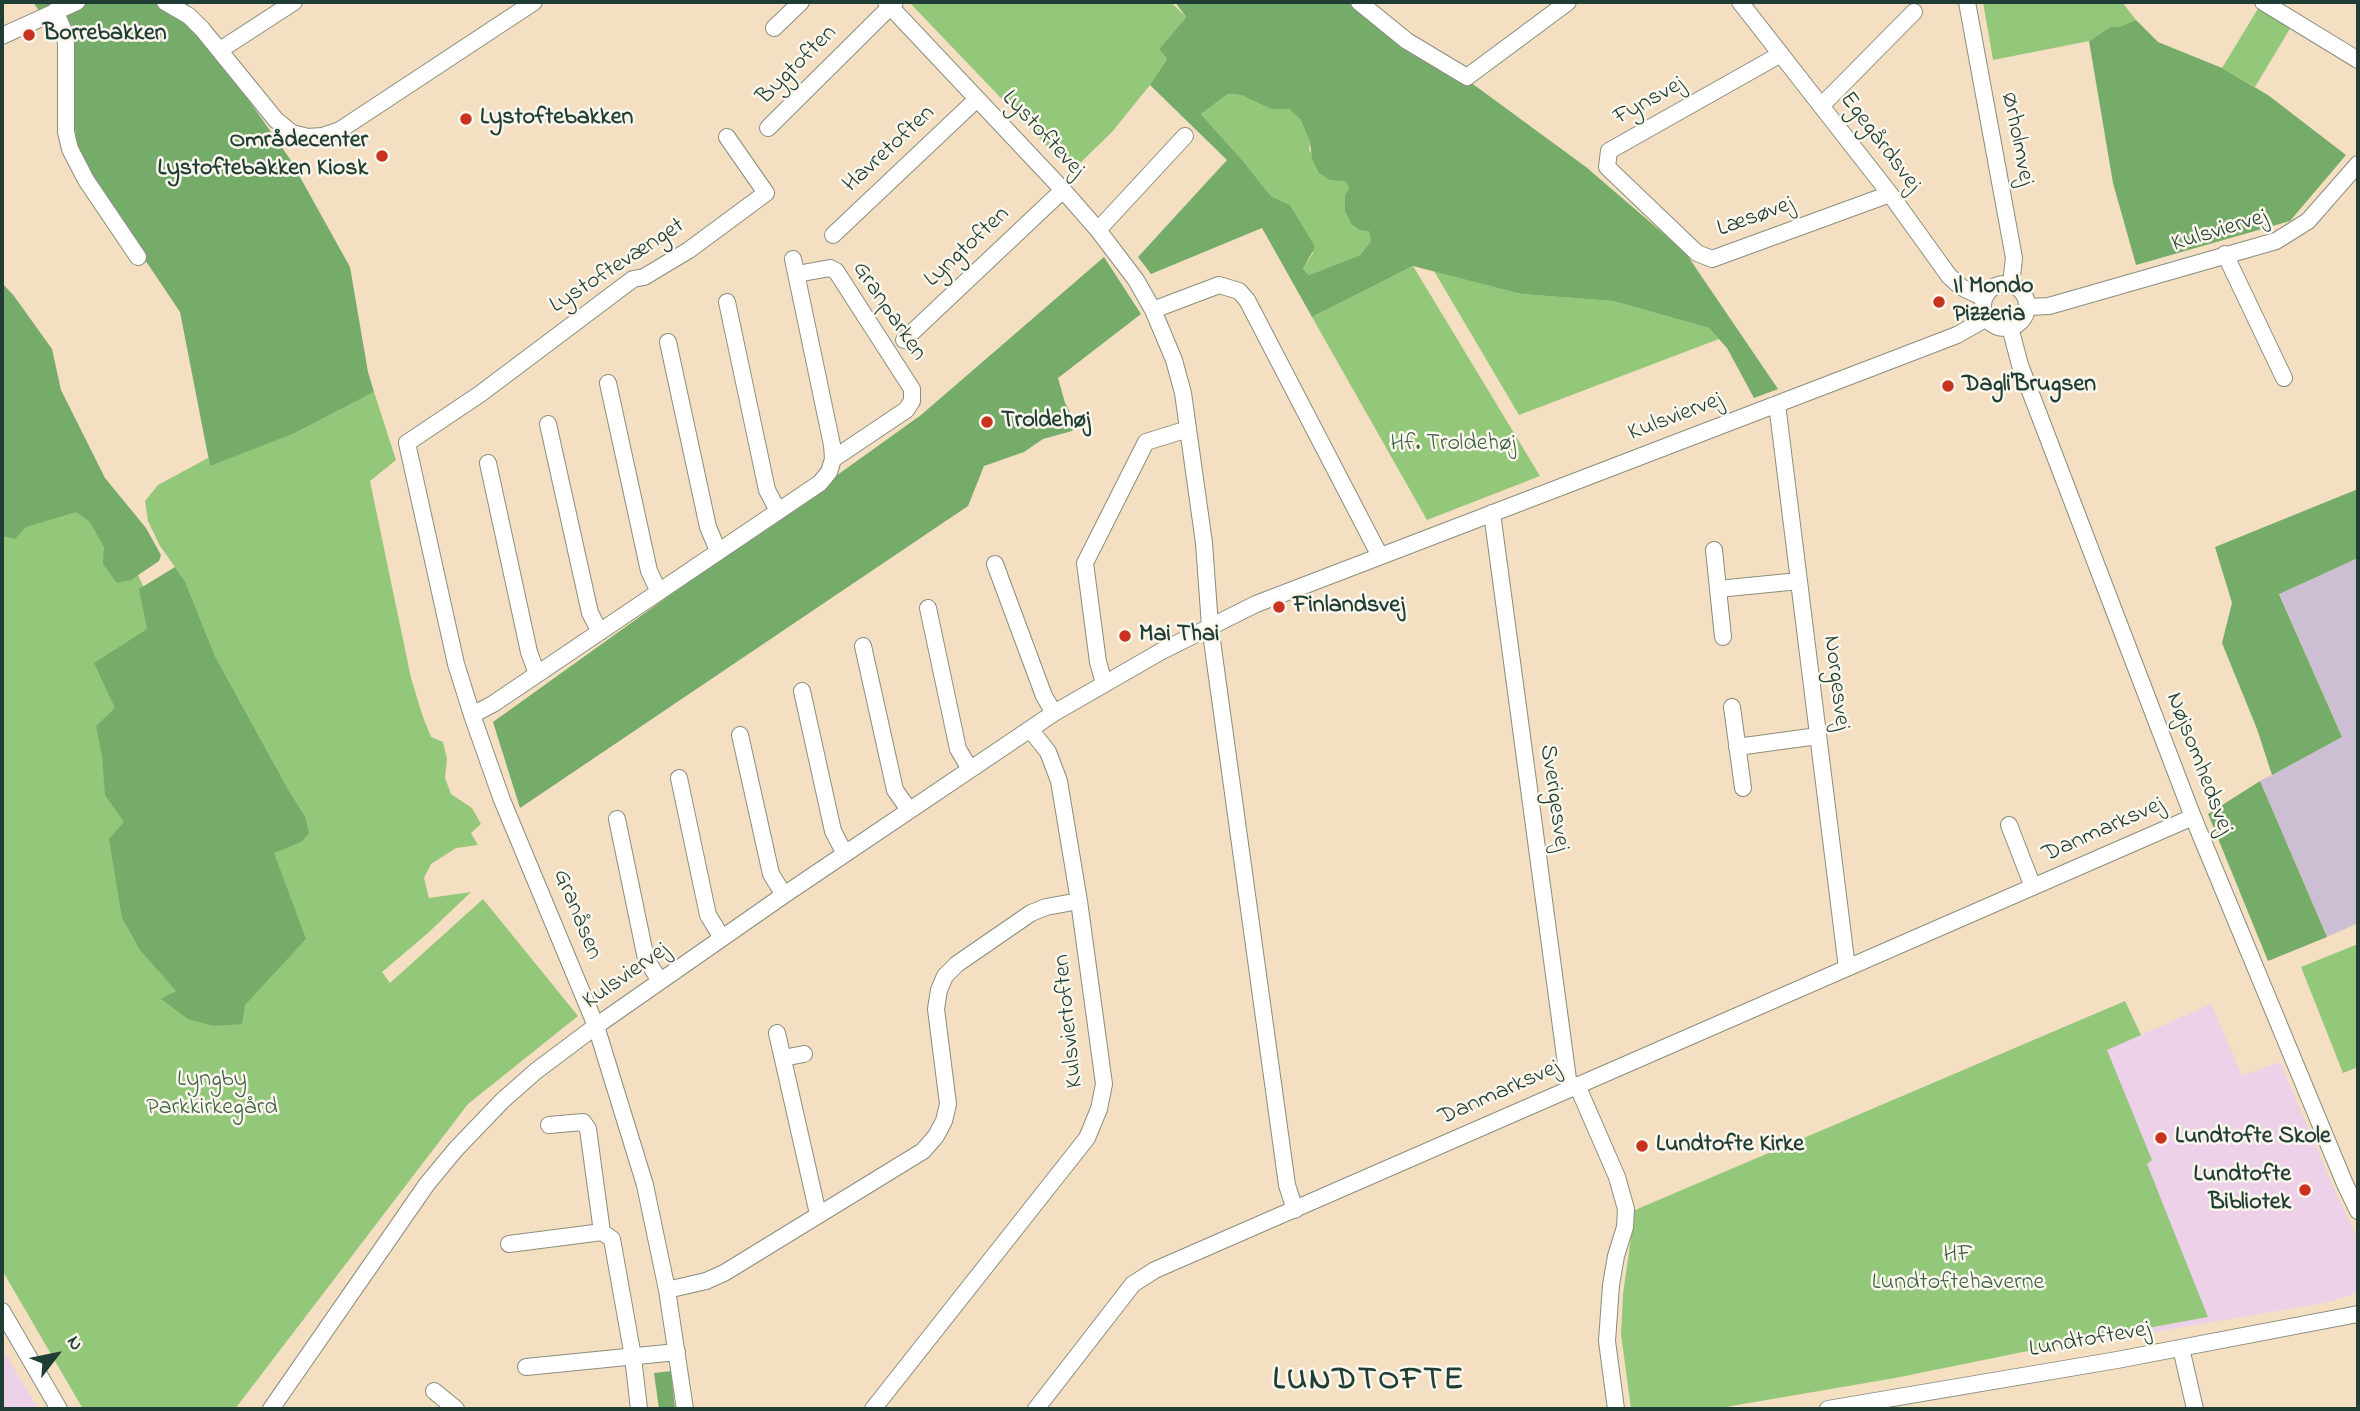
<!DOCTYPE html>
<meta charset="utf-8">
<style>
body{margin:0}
#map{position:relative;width:2360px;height:1411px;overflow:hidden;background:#f4dfc3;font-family:"Indie Flower",sans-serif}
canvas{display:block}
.frame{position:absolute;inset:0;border:4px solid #1f3d34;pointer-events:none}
.north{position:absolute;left:21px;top:1320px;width:70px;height:70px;-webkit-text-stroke:5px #fbf7ec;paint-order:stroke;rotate:58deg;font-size:19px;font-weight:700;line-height:28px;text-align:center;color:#1f3d34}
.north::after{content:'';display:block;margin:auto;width:24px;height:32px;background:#1f3d34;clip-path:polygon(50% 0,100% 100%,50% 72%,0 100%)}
</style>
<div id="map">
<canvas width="2360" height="1411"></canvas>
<div class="frame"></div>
<div class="north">N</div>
</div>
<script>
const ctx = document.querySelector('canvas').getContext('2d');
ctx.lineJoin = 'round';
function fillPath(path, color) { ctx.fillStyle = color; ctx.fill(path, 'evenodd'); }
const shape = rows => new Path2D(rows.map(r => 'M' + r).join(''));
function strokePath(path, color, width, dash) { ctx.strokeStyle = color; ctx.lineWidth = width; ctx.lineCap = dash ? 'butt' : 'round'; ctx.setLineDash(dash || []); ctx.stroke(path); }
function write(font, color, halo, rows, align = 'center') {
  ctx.font = font + ' "Indie Flower",sans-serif'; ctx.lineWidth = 5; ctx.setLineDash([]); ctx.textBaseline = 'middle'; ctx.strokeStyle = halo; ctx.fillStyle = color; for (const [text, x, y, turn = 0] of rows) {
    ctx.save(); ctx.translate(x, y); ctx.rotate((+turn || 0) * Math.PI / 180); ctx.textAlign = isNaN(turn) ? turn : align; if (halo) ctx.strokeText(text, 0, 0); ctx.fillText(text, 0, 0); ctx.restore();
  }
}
fillPath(shape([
 [2125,1001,2141,1035,2211,1004,2242,1076,2280,1062,2339,1200,2358,1239,2358,1292,2330,1302,2084,1344,1983,1062],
 [2,1348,38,1409,2,1409]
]), '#edd1e9');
fillPath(shape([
 [2358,558,2358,923,2327,937,2260,781,2342,737,2279,593]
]), '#ccbfd4');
fillPath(shape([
 [909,2,1171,2,1186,17,1159,49,1167,59,1150,85,1112,132,1077,166,1065,165],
 [1983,2,2122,2,2136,20,2119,27,2110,27,2089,41,1993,60],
 [2259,7,2291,27,2255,87,2222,68],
 [1228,94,1241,95,1271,109,1289,109,1300,119,1310,142,1309,150,1330,180,1346,182,1349,188,1345,212,1351,224,1359,230,1369,230,1371,241,1360,255,1309,275,1303,269,1313,253,1290,205,1271,196,1243,161,1201,114],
 [1413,266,1540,476,1427,520,1312,317],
 [1434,271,1521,294,1613,301,1709,328,1719,339,1519,415],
 [2,353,124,547,167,634,305,816,288,789,215,656,185,581,160,546,148,521,145,501,158,485,208,458,210,465,295,433,374,392,396,460,370,481,411,678,423,717,431,737,443,742,447,759,445,778,451,794,472,808,481,824,471,833,478,845,456,848,431,864,424,878,429,898,471,892,428,933,382,972,390,983,483,899,578,1016,468,1104,235,1409,83,1409,2,1270],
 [2358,944,2358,1067,2343,1073,2301,967],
 [2125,1001,2141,1035,2107,1050,2152,1160,2147,1164,2208,1317,2082,1340,1895,1378,1714,1409,1631,1409,1621,1334,1623,1294,1635,1210]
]), '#93c87a');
fillPath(shape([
 [33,2,191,2,184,8,290,159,350,267,368,372,374,392,295,433,210,466,180,312,78,160,68,52],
 [1175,2,1361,2,1586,167,1685,252,1778,389,1754,398,1727,348,1709,328,1613,301,1521,294,1413,266,1312,317,1262,228,1151,274,1138,257,1227,160,1150,85,1167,59,1159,49,1186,17],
 [1228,94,1241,95,1271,109,1289,109,1300,119,1310,142,1312,159,1319,173,1330,180,1346,182,1349,188,1345,196,1345,212,1351,224,1359,230,1369,231,1371,241,1360,255,1309,275,1303,269,1315,247,1290,205,1271,196,1243,161,1201,114],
 [2136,20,2158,42,2222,68,2268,95,2346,155,2290,221,2136,265,2113,183,2089,41,2110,27,2119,27],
 [1104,257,1141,314,1058,378,1065,403,1076,423,1072,431,1043,439,1024,452,984,466,968,506,520,808,493,722,921,415],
 [2,283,14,296,52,349,61,390,105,478,146,528,161,555,159,561,131,580,117,583,103,564,104,547,90,522,76,512,26,527,15,539,2,536],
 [2358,489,2358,558,2279,594,2342,737,2272,775,2257,729,2222,643,2232,603,2215,547],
 [175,567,185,581,215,656,288,789,305,816,309,833,301,842,274,853,306,939,245,1005,242,1024,213,1026,188,1019,161,999,176,991,140,950,122,918,109,839,124,822,105,795,102,756,96,726,115,708,94,663,147,629,139,589],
 [2260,781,2327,937,2268,961,2208,814],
 [671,1371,675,1409,659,1409,654,1373]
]), '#76ac6a');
const minor = shape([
 [165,2,189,16,202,29,276,120,292,133,308,137,322,136,340,130,534,2],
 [886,2,1063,190,1098,230,1136,280,1153,310,1174,360,1183,393,1204,543,1210,626,1287,1185,1295,1210],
 [1359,2,1407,41,1467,77,1568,2],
 [1740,2,1890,194,1949,276,1961,287,1984,298],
 [1967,2,2014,258,2011,285],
 [2263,2,2358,60],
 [55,11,64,31,66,44,66,132,70,149,86,180,138,257],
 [774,28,801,2],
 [2,36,77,2],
 [220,50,294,2],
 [1781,54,1609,151,1607,167,1697,253,1712,259,1890,194],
 [1822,105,1914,12],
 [768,128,895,2],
 [1098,230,1185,136],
 [833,235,977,99],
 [2225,254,2284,378],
 [797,274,830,268,836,271,912,389,912,401,906,410,833,459],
 '1983 306a22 22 0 1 1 44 0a22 22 0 1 1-44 0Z',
 [727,302,767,490,778,511],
 [2027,307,2049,306,2276,241,2308,221,2358,164],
 [1153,310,1219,285,1239,291,1247,300,1380,556],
 [2010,327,2020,365,2193,817,2345,1184,2358,1211],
 [904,340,1063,190],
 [668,342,708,527,718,551],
 [608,383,649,571,659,592],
 [1777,404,1847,968],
 [548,424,590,613,600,632],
 [488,463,529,652,537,674],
 [1492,513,1568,1079,1572,1088],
 [1714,550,1723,637],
 [995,564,1044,696,1054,713],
 [1718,589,1799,581],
 [928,608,958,749,970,769],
 [863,646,895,790,909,810],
 [1104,683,1098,662,1085,563,1146,442,1188,429],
 [802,691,833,831,845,854],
 [1732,707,1743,788],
 [472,715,493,704,820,483,829,472,833,459,832,445,793,259],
 [740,735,771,874,784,895],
 [1737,747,1818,736],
 [679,778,708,915,722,938],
 [617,819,646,959,660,981],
 [2009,825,2033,887],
 [777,1033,818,1214],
 [783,1058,804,1054],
 [1577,1085,1617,1177,1626,1209,1625,1227,1616,1256,1611,1285,1607,1341,1616,1409],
 [549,1125,583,1122,588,1129,602,1232,612,1239,633,1357,639,1409],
 [509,1244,602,1232],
 [667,1290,706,1281,724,1273,923,1151,936,1136,944,1121,948,1104,936,1009,939,990,945,976,957,964,1031,913,1046,907,1079,901],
 [2,1311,59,1409],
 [2181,1348,2195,1409],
 [526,1367,677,1352],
 [434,1391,456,1409],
 [271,1409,427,1184,456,1149,503,1100,536,1071,596,1026,784,895,1054,713,1160,652,1256,604,1957,335,1987,318],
 [685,1409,667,1290,645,1185,596,1026,502,800,472,715,456,664,407,443,480,394,633,279,644,277,689,250,766,193,727,137],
 [873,1409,1087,1138,1099,1109,1104,1084,1079,901,1059,781,1048,752,1030,729],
 [1036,1409,1133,1284,1155,1270,2193,817],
 [1828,1409,2117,1360,2358,1314]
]);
strokePath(minor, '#8a8e7c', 18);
strokePath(minor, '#fff', 16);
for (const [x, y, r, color] of [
 [29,35,7,"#c8321e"],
 [466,119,7,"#c8321e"],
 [382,156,7,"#c8321e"],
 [1939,302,7,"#c8321e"],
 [1948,386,7,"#c8321e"],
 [987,422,7,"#c8321e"],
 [1279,607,7,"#c8321e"],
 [1125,636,7,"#c8321e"],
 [2161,1138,7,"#c8321e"],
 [1642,1146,7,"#c8321e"],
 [2305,1190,7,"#c8321e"]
]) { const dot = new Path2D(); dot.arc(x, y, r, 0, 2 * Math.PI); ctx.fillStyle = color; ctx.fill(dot); strokePath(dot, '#fbf7ec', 2.5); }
write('bold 24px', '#1f3d34', '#fbf7ec', [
 ["Borrebakken",43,35],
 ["Lystoftebakken",480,119],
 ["Områdecenter",368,142,"right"],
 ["Lystoftebakken Kiosk",368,170,"right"],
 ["Il Mondo",1953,288],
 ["Pizzeria",1953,316],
 ["Dagli'Brugsen",1962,386],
 ["Troldehøj",1001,422],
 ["Finlandsvej",1293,607],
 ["Mai Thai",1139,636],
 ["Lundtofte Skole",2175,1138],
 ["Lundtofte Kirke",1656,1146],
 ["Lundtofte",2291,1176,"right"],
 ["Bibliotek",2291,1204,"right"]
], 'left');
write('24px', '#1f3d34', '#fbf7ec', [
 ["Bygtoften",798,66,-45],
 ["Fynsvej",1650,102,-29],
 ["Lystoftevej",1042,135,47],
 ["Ørholmvej",2016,139,79],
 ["Egegårdsvej",1879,143,53],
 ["Havretoften",890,150,-43],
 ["Læsøvej",1756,218,-20],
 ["Kulsviervej",2220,232,-17],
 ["Lyngtoften",968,248,-43],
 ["Lystoftevænget",618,267,-33],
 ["Granparken",888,312,56],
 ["Kulsviervej",1676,418,-21],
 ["Norgesvej",1835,683,83],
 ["Nøjsomhedsvej",2198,764,69],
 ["Sverigesvej",1553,798,82],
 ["Danmarksvej",2104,831,-24],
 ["Granåsen",576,915,68],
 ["Kulsviervej",627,977,-35],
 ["Kulsviertoften",1070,1021,-96],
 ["Danmarksvej",1500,1094,-24],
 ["Lundtoftevej",2090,1341,-10]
]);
write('24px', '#3c6046', '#fbf7ec', [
 ["Hf. Troldehøj",1453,445],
 ["Lyngby",212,1081],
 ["Parkkirkegård",212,1109],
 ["HF",1958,1256],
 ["Lundtoftehaverne",1958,1284]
]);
ctx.letterSpacing = '2px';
write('bold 32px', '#1f3d34', '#fbf7ec', [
 ["LUNDTOFTE",1369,1383]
]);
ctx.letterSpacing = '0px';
</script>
